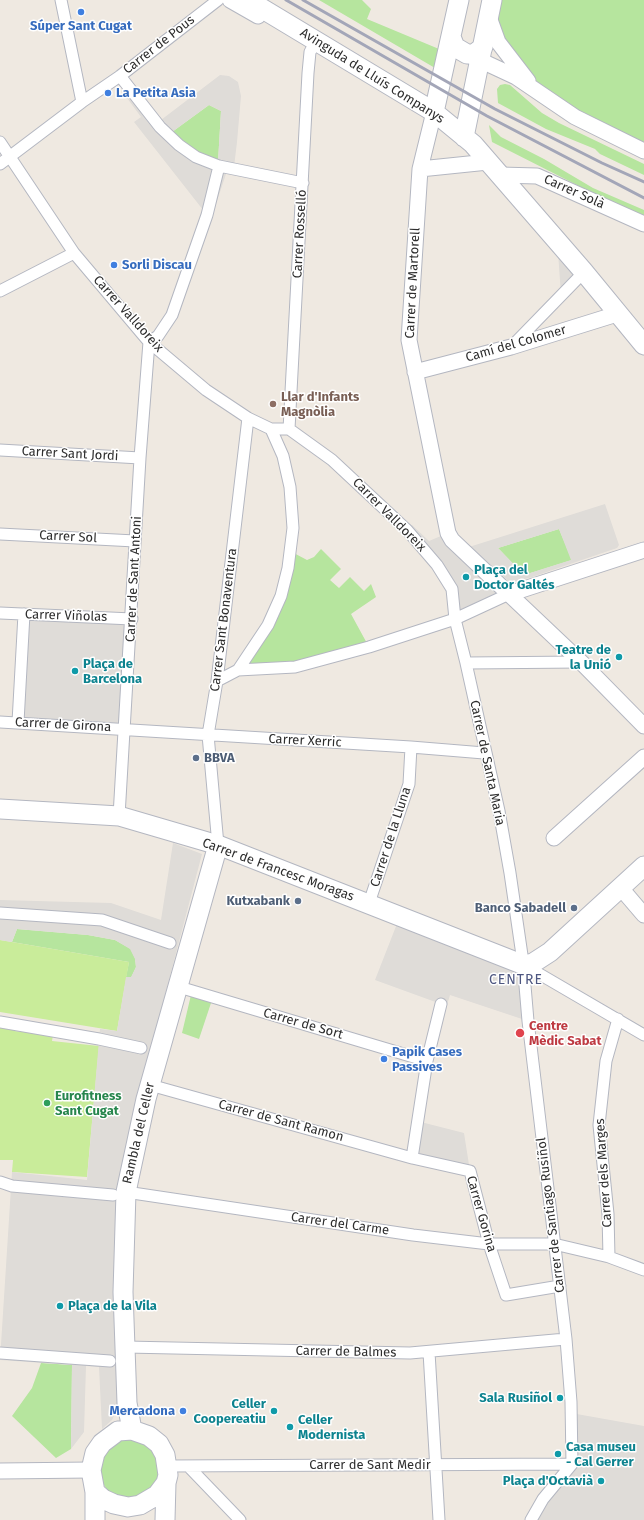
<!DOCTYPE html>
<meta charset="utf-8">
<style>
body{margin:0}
canvas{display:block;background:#efe9e1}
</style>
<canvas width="644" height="1520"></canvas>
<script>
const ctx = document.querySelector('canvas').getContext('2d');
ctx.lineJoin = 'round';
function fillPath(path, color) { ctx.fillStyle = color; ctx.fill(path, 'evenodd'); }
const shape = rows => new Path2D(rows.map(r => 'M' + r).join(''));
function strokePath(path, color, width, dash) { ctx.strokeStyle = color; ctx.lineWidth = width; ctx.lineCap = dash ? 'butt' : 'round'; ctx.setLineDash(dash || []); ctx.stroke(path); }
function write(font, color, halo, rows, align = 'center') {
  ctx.font = font + ' "Fira Sans",sans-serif'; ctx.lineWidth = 3; ctx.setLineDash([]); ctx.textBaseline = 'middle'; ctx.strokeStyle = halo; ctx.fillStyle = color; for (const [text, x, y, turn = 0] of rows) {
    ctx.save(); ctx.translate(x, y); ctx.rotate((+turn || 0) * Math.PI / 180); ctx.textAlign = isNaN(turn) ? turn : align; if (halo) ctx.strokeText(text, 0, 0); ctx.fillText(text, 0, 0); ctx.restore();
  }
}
fillPath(shape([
 [319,0,362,0,371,9,367,19,439,49,435,68],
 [492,0,644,0,644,151,538,92,498,42],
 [505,84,510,85,542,113,559,123,644,164,644,175,600,154,595,149,546,129,498,103,497,89,500,85],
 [209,105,221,111,218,162,198,154,172,132],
 [489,125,501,137,544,159,593,188,644,210,644,219,492,142],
 [559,529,572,560,524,575,498,548],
 [321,549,341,569,330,580,339,588,350,577,364,591,371,584,376,597,351,614,369,647,295,667,247,669,253,650,268,625,290,551,307,560,314,557],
 [17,929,88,935,115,940,131,949,135,958,136,967,131,978,126,977,129,962,12,942],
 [191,995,212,1000,199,1039,182,1033],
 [41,1363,72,1365,71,1449,56,1458,12,1416,32,1388],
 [125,1438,138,1438,157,1451,159,1484,129,1501,109,1492,101,1481,99,1471,103,1454,112,1444]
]), '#b6e59e');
fillPath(shape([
 [0,940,129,962,117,1031,0,1012],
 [0,1026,14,1027,14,1031,53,1035,52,1041,99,1046,87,1177,12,1172,13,1160,0,1160]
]), '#c9ec9a');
fillPath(shape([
 [220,75,229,76,238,82,241,96,237,142,234,167,227,171,214,210,207,215,134,122,141,117,127,98,137,90,161,120],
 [209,105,221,111,218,162,198,154,172,132],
 [558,252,584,272,561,295],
 [605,504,619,545,617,548,532,577,511,583,469,547],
 [559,529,571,560,524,575,498,548],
 [412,525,429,541,448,533,501,592,455,619,452,589,407,530],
 [24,614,132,619,126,728,18,722],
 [173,843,202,854,138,1098,119,1405,112,1420,102,1429,99,1367,86,1366,84,1432,71,1449,72,1365,0,1360,12,1172,87,1180,100,1029,117,1031,126,977,131,977,136,967,135,959,130,949,115,940,88,935,17,929,12,942,0,940,0,900,111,903,161,920],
 [400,916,524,965,528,1021,450,995,447,1005,441,1004,375,980],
 [417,1121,464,1133,470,1171,408,1157],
 [571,1413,644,1426,644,1520,531,1520,572,1464]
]), '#dfdcd8');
const pedestrian = shape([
 [61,0,82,102],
 [0,142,74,253,149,342,206,390,248,418,271,429,289,429,332,460,407,530,437,565,452,589,455,619,466,663,499,811,510,873,523,962,528,1021,566,1339,571,1402,572,1464],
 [0,164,82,102,120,76,218,0],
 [219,166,303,183],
 [0,291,74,253],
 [512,346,584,272],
 [289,429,308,73,310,52,316,41],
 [0,450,140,458],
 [0,534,135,541],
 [0,613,132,619],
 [466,663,581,662],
 [238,670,268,625,281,596,288,568,293,528,290,487,283,456,271,429],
 [217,681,238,670,295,667,369,647,455,619,509,594],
 [0,722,411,747,484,753],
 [18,722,24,614],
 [119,816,140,458,149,342,158,336,172,315,207,215,219,166,196,157,179,145,160,127,120,76],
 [218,845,208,735,217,681,248,418],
 [369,903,409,784,411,747],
 [0,913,102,920,170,943],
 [524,965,644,1035],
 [179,987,427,1061],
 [441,1004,427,1061,412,1158,470,1171,489,1244,506,1295,560,1286],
 [0,1022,99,1039,141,1048],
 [150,1085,412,1158],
 [0,1182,12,1186,113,1195],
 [126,1192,413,1235,489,1244,554,1244,609,1257,644,1270],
 [609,1257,608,1214,599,1125,606,1061,618,1019],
 [126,1347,410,1353,566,1339],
 [429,1352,439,1520],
 [0,1353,110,1361],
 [168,1466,572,1464],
 [189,1467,240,1520],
 [531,1520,543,1499,572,1464]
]);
const minor = shape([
 [230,0,258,16],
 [489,17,498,42,528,81],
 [471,56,516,77,575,117,644,151],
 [434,112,420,169,409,340,448,533,452,540,584,665,644,726],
 [420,169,488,162],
 [500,175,537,176,644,224],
 [415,372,511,347,617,314],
 [509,594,644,550],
 [554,838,644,757],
 [620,887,644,915],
 [0,1471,91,1470]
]);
const tertiary = shape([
 [248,0,434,112,473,144,584,272,644,345],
 [451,37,455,47,467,54,474,54,483,47],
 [434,112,459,0],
 [464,137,492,0],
 [0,809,119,816,218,845,524,965,533,963,550,952,644,866],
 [132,1430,127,1403,123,1292,126,1192,146,1099,218,845],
 [132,1430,149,1436,159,1444,165,1455,168,1475,166,1483,157,1495,140,1505,128,1507,114,1504,103,1499,95,1492,91,1470,95,1453,102,1443,118,1431,132,1430],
 [95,1492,95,1520],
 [165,1520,166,1483]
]);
strokePath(pedestrian, '#b4b7c1', 13);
strokePath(minor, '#b4b7c1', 17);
strokePath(tertiary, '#b4b7c1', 21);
strokePath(pedestrian, '#fff', 11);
strokePath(minor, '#fff', 15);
strokePath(tertiary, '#fff', 19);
strokePath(shape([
 [286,0,487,116,644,198],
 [303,0,495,109,602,163,644,182]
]), '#a3a6b8', 3);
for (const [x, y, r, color] of [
 [81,12,4,"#3f7fe0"],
 [108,93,4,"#3f7fe0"],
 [114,265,4,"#3f7fe0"],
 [273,404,4,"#8d6e63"],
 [466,577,4,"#0f9aa8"],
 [619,657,4,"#0f9aa8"],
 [75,671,4,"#0f9aa8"],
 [196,758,4,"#5c6f8a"],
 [298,901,4,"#5c6f8a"],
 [574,908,4,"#5c6f8a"],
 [520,1033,5,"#e0444e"],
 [384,1059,4,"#3f7fe0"],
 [47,1103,4,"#2e9e5b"],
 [60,1306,4,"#0f9aa8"],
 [560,1398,4,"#0f9aa8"],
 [183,1411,4,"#3f7fe0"],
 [274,1411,4,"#0f9aa8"],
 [290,1427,4,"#0f9aa8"],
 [558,1454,4,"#0f9aa8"],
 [601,1481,4,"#0f9aa8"]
]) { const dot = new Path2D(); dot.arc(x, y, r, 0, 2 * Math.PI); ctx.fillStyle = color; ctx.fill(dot); strokePath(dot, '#fff', 1.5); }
write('bold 13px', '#366cbe', '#fff', [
 ["Súper Sant Cugat",81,26,"center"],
 ["La Petita Asia",116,93],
 ["Sorli Discau",122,265],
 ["Papik Cases",392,1052],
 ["Passives",392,1067],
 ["Mercadona",175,1411,"right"]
], 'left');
write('13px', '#2e2e2e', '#fff', [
 ["Carrer de Pous",159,45,-38],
 ["Avinguda de Lluís Companys",372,76,32],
 ["Carrer Solà",574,192,24],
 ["Carrer Rosselló",300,234,-87],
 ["Carrer de Martorell",413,283,-87],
 ["Carrer Valldoreix",128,314,48],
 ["Camí del Colomer",516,344,-16],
 ["Carrer Sant Jordi",70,454,3],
 ["Carrer Valldoreix",389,515,45],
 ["Carrer Sol",68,537,3],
 ["Carrer de Sant Antoni",134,579,-87],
 ["Carrer Viñolas",66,616,2],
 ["Carrer Sant Bonaventura",224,620,-83],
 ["Carrer de Girona",63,725,3],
 ["Carrer Xerric",305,741,3],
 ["Carrer de Santa Maria",487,763,78],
 ["Carrer de la Lluna",391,837,-72],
 ["Carrer de Francesc Moragas",278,870,20],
 ["Carrer de Sort",303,1024,16],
 ["Carrer de Sant Ramon",281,1121,15],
 ["Rambla del Celler",139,1133,-77],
 ["Carrer dels Marges",604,1173,-94],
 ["Carrer Gorina",481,1214,74],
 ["Carrer de Santiago Rusiñol",551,1215,-97],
 ["Carrer del Carme",340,1224,8],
 ["Carrer de Balmes",346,1352,1],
 ["Carrer de Sant Medir",370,1465]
]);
write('bold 13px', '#785e54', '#fff', [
 ["Llar d'Infants",281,397],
 ["Magnòlia",281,412]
], 'left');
write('bold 13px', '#0d838f', '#fff', [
 ["Plaça del",474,570],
 ["Doctor Galtés",474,585],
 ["Teatre de",611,650,"right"],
 ["la Unió",611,665,"right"],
 ["Plaça de",83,664],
 ["Barcelona",83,679],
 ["Plaça de la Vila",68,1306],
 ["Sala Rusiñol",552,1398,"right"],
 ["Celler",266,1404,"right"],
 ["Coopereatiu",266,1419,"right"],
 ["Celler",298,1420],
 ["Modernista",298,1435],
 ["Casa museu",566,1447],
 ["- Cal Gerrer",566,1462],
 ["Plaça d'Octavià",593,1481,"right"]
], 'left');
write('bold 13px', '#4e5e75', '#fff', [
 ["BBVA",204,758,"left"],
 ["Kutxabank",290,901],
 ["Banco Sabadell",566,908]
], 'right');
write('bold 13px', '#be3a42', '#fff', [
 ["Centre",529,1026],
 ["Mèdic Sabat",529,1041]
], 'left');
write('bold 13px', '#27864d', '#fff', [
 ["Eurofitness",55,1096],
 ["Sant Cugat",55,1111]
], 'left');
ctx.letterSpacing = '1px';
write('14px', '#4d5680', '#fff', [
 ["CENTRE",516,980]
]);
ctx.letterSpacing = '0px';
</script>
